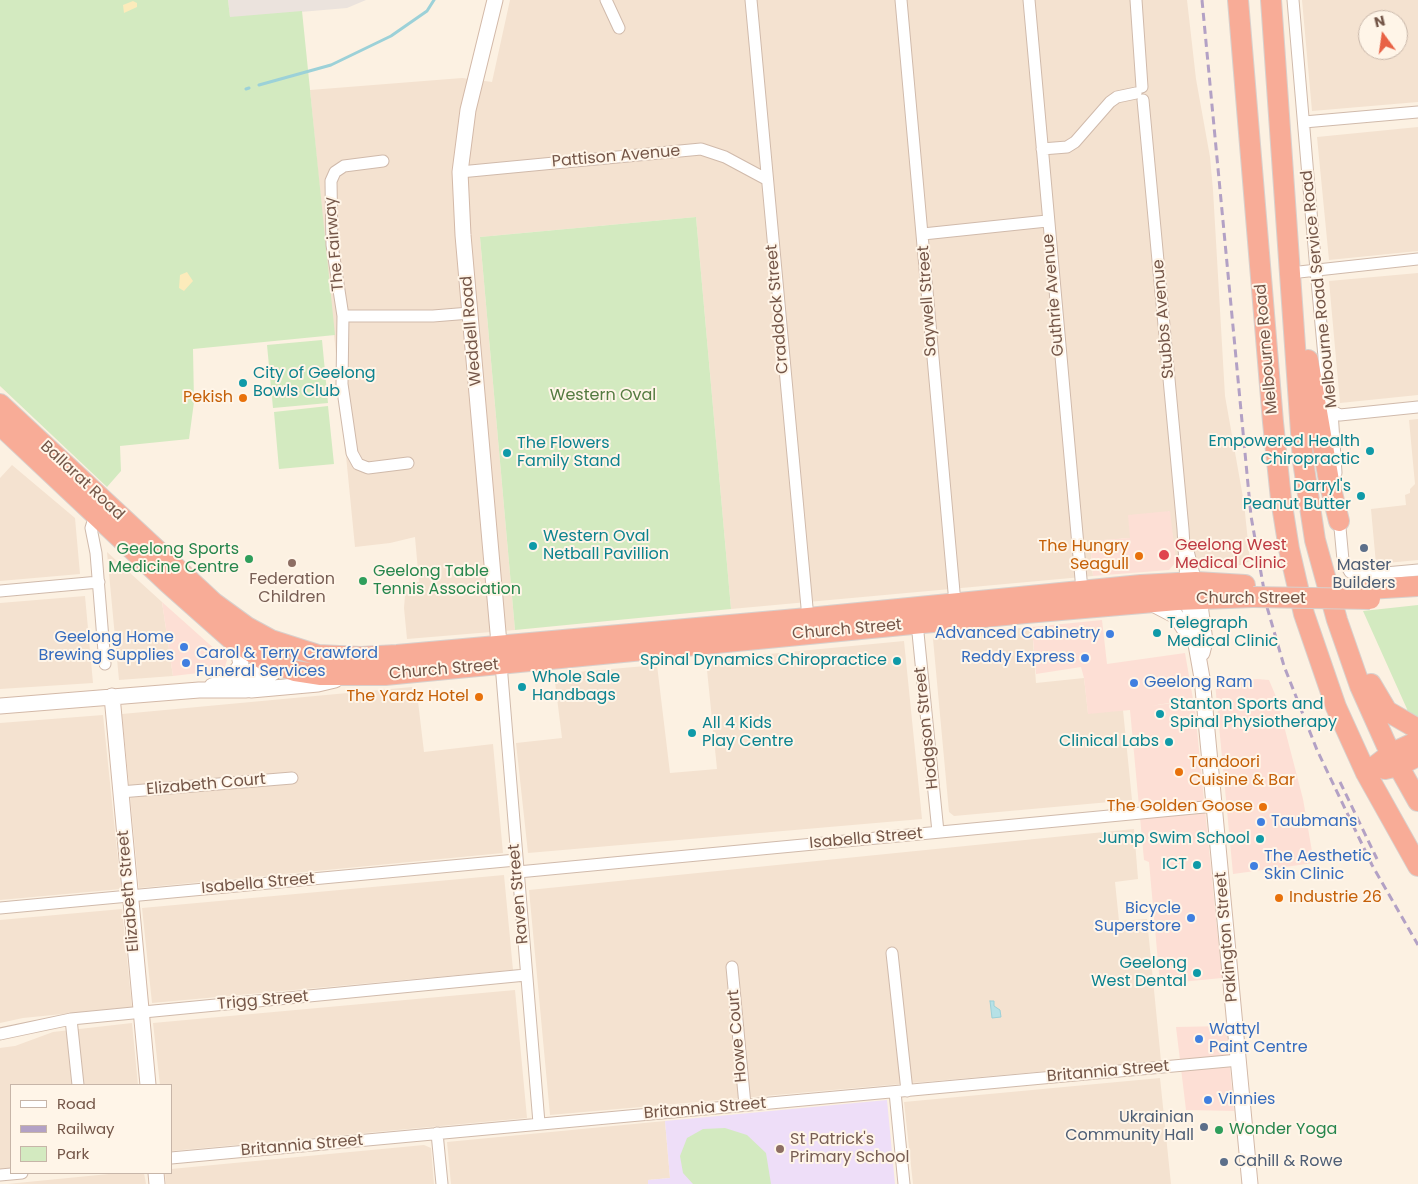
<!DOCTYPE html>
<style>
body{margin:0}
#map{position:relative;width:1418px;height:1184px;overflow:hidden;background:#fcf1e2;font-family:Poppins,sans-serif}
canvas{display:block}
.legend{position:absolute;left:10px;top:1084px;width:162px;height:90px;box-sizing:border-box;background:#fff5e8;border:1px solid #c7b5a8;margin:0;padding:6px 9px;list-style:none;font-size:15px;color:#745648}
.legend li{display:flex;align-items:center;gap:10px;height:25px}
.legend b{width:25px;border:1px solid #c7b5a8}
.north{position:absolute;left:1358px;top:10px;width:50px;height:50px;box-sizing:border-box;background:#fff5e8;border:1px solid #c7b5a8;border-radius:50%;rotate:346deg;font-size:14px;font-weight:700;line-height:20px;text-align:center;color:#745648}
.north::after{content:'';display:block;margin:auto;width:18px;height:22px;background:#e86245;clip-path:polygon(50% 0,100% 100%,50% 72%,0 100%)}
</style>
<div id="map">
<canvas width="1418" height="1184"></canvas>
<ul class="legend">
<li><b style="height:6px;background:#fff"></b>Road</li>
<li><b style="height:6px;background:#b3a1c5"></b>Railway</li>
<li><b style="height:14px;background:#d3eac0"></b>Park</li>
</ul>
<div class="north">N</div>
</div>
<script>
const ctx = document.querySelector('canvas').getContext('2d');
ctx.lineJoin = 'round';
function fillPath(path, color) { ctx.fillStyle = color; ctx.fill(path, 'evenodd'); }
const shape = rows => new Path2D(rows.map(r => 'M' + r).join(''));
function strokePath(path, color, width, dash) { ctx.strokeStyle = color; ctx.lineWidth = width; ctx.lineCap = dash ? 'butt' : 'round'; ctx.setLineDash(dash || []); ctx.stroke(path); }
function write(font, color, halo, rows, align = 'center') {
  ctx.font = font + ' Poppins,sans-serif'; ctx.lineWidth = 4; ctx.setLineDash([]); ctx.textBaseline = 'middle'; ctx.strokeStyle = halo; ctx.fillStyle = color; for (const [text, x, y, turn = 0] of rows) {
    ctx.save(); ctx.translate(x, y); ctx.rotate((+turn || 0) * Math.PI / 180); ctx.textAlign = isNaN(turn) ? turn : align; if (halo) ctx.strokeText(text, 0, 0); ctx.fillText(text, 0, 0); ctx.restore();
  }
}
fillPath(shape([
 [510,0,1187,0,1196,79,1210,157,1213,190,1225,396,1244,503,1250,561,1241,565,1203,568,1176,562,1169,511,1131,538,1090,541,1093,576,731,609,696,217,480,237,515,630,407,639,404,608,406,583,419,582,415,537,390,543,355,547,310,90,462,78,492,82],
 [1302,0,1418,0,1418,102,1312,111],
 [1368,20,1398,20,1398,50,1368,50],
 [1418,127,1418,251,1329,260,1317,137],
 [1418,273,1418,395,1340,403,1329,281],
 [1418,419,1418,560,1376,564,1371,509,1406,505,1405,495,1410,493,1410,489,1415,484,1409,420],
 [12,465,75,518,80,574,0,581,0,478],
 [107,552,162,602,173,676,119,680],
 [85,596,93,683,0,689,0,603],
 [1032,627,1036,683,1084,678,1088,713,1123,710,1132,800,954,816,949,812,933,639,935,636],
 [904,641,922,819,528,853,516,743,562,738,554,674,657,665,670,773,717,769,706,660],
 [412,687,417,693,424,752,493,744,503,853,139,888,122,714],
 [103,715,121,889,0,900,0,723],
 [1134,829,1138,879,1115,882,1119,921,1147,919,1161,1061,550,1115,529,890],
 [504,875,513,970,152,1003,142,908],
 [122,909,132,1007,23,1018,0,1023,0,920],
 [515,990,527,1118,171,1151,171,1085,160,1085,153,1023],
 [132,1023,138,1085,11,1085,11,1168,0,1169,0,1048,15,1046,53,1032],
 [1160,1078,1171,1184,913,1184,904,1102],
 [665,1121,670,1178,648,1180,648,1184,451,1184,447,1142],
 [424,1145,431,1148,434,1184,166,1184,165,1173,171,1173,171,1169],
 [119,1173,144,1173,146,1184,7,1184]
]), '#f4e2d0');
fillPath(shape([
 [1170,511,1176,562,1169,570,1093,576,1090,541,1130,538,1128,515],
 [162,602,227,660,224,670,173,676],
 [1102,620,1107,664,1185,653,1193,699,1151,706,1194,700,1222,978,1160,984,1149,862,1144,860,1130,710,1088,714,1084,678,1081,667,1036,674,1032,627],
 [1257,679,1269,680,1277,699,1303,799,1314,863,1233,874,1215,683],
 [1226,1026,1234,1111,1186,1110,1176,1027]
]), '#fddfd5');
fillPath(shape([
 [228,0,366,0,347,8,230,18]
]), '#ebe3dd');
fillPath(shape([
 [887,1100,895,1184,648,1184,648,1180,670,1178,665,1121]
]), '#eedef8');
fillPath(shape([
 [0,0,228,0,230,17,302,11,335,335,193,349,194,402,189,439,120,446,121,471,107,487,0,386],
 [696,217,731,609,515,630,480,237],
 [322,340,328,403,273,408,267,345],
 [328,406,334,464,279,469,274,412],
 [1418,605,1418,724,1410,720,1407,709,1363,611],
 [725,1128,747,1135,766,1153,771,1184,693,1184,683,1173,680,1156,687,1138,703,1129]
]), '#d3eac0');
fillPath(shape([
 [133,1,137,3,137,7,124,13,123,5],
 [187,272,193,281,184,291,179,288,180,275]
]), '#fcebbb');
const water = shape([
 [990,1001,994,1001,994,1006,1000,1010,1001,1017,992,1018,990,1001]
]);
fillPath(water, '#b6e1e6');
strokePath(water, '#9cd1d8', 1);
strokePath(shape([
 [259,85,331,65,391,36,427,11,434,0],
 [246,89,249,88]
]), '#9cd1d8', 3);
const street = shape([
 [606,0,619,28],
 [751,0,808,618],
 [901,0,955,603],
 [1029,0,1082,590],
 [1136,0,1142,87],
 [1293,0,1316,270,1328,400,1332,411,1336,473],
 [1143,100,1183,529,1186,582],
 [1304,122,1418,112],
 [1042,149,1067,147,1075,142,1110,102,1117,97,1136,93],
 [383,161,344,166,335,172,331,181,332,245,343,316,342,384,352,453,358,464,368,468,408,463],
 [460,172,701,149,725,157,766,179],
 [923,234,1047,221],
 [1290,273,1418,259],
 [343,316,433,316,470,313],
 [1332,411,1340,415,1418,407],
 [97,513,95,515,91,528,96,553,105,664],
 [1339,517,1343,560,1350,572,1364,575,1418,570],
 [1187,547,1196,582],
 [0,591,99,582],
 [917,623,938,832],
 [501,664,539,1123],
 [120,792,292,778],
 [518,872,1215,806],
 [0,908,516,860],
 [892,953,907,1091],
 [732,967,745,1105],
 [71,1019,78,1085],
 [0,1034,71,1019,526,975],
 [895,1092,904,1184],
 [437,1133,442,1184],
 [171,1158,1239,1060],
 [0,1175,22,1173]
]);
const secondary = shape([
 [495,0,468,110,460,172,463,235,500,655],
 [1199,598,1205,641,1202,653],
 [1188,599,1202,678,1250,1184],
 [1151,603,1176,616,1190,638],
 [230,679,241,665,237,644],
 [212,686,241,677,258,668,274,655],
 [251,690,318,684,335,680],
 [112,696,148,1085],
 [0,706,199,690,246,690,274,672,284,646],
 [156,1173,157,1184]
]);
const highway = shape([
 [1238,0,1273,422,1281,499,1289,549,1304,614,1336,707,1366,773,1418,866],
 [1271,0,1303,461,1315,540,1337,620,1360,686,1386,744,1418,801],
 [1308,360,1329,481,1339,521],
 [0,404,214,603,247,627,271,640,318,655,361,657,397,655,808,618,1141,585,1196,582,1245,585],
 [0,425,168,583,230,638,266,661,295,671,321,675,385,675,1026,613,1177,600,1253,597],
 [1368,589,1418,586],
 [1371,684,1387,711,1418,729],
 [1385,769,1398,766,1418,756],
 [1366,773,1392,753,1418,741]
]);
strokePath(street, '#d0baab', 13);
strokePath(secondary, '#d3b9a8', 17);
strokePath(highway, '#d8d0cc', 22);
strokePath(street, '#fff', 11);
strokePath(secondary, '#fff', 15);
strokePath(highway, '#f8ac97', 20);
strokePath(shape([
 [1202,0,1251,516,1267,607,1284,666,1317,750,1372,865,1418,945],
 [1340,782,1377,859]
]), '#b3a1c5', 3, [8, 5]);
const highwayBridge = shape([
 [1253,597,1370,599]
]);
strokePath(highwayBridge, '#d8d0cc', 22, []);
strokePath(highwayBridge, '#f8ac97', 20);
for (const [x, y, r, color] of [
 [243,383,5,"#0f9aa8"],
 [243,398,5,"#e8710a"],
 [1370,451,5,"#0f9aa8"],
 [507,453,5,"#0f9aa8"],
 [1361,496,5,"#0f9aa8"],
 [533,546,5,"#0f9aa8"],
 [1364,548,5,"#5c6f8a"],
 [1164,555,6,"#e0444e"],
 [1139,556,5,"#e8710a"],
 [249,559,5,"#2e9e5b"],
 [292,563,5,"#8d6e63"],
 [363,581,5,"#2e9e5b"],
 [1157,633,5,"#0f9aa8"],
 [1110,634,5,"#3f7fe0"],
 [184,647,5,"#3f7fe0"],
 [1085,658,5,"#3f7fe0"],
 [897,661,5,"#0f9aa8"],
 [186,663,5,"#3f7fe0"],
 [1134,683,5,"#3f7fe0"],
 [522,687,5,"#0f9aa8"],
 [479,697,5,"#e8710a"],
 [1160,714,5,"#0f9aa8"],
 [692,733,5,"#0f9aa8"],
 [1169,742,5,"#0f9aa8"],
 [1179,772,5,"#e8710a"],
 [1263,807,5,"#e8710a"],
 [1261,822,5,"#3f7fe0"],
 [1260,839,5,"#0f9aa8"],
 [1197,865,5,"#0f9aa8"],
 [1254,866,5,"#3f7fe0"],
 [1279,898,5,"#e8710a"],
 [1191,918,5,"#3f7fe0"],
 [1197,973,5,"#0f9aa8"],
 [1199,1039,5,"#3f7fe0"],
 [1208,1100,5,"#3f7fe0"],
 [1204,1127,5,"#5c6f8a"],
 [1219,1130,5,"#2e9e5b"],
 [780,1149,5,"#8d6e63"],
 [1224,1162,5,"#5c6f8a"]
]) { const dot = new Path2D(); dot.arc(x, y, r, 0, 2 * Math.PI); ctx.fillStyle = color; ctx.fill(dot); strokePath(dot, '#fff5e8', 2); }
write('16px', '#745648', '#fff5e8', [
 ["Pattison Avenue",616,157,-5],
 ["The Fairway",335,244,-95],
 ["Melbourne Road Service Road",1320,289,-96],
 ["Guthrie Avenue",1054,295,-95],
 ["Saywell Street",928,301,-94],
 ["Craddock Street",778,309,-95],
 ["Stubbs Avenue",1164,319,-95],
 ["Weddell Road",472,331,-95],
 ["Melbourne Road",1267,349,-95],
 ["Ballarat Road",82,481,43],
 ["Church Street",1251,599],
 ["Church Street",847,630,-5],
 ["Church Street",444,670,-5],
 ["Hodgson Street",927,728,-96],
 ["Elizabeth Court",206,785,-5],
 ["Isabella Street",866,839,-5],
 ["Isabella Street",258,884,-5],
 ["Elizabeth Street",129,891,-95],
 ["Raven Street",519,894,-95],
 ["Pakington Street",1227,937,-95],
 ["Trigg Street",263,1001,-5],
 ["Howe Court",738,1036,-95],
 ["Britannia Street",1108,1072,-5],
 ["Britannia Street",705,1109,-5],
 ["Britannia Street",302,1146,-5]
]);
write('16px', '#0d838f', '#fff5e8', [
 ["City of Geelong",253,374],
 ["Bowls Club",253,392],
 ["Empowered Health",1360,442,"right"],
 ["Chiropractic",1360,460,"right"],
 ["The Flowers",517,444],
 ["Family Stand",517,462],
 ["Darryl's",1351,487,"right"],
 ["Peanut Butter",1351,505,"right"],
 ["Western Oval",543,537],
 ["Netball Pavillion",543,555],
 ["Telegraph",1167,624],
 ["Medical Clinic",1167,642],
 ["Spinal Dynamics Chiropractice",887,661,"right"],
 ["Whole Sale",532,678],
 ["Handbags",532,696],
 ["Stanton Sports and",1170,705],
 ["Spinal Physiotherapy",1170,723],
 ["All 4 Kids",702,724],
 ["Play Centre",702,742],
 ["Clinical Labs",1159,742,"right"],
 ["Jump Swim School",1250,839,"right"],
 ["ICT",1187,865,"right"],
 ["Geelong",1187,964,"right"],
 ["West Dental",1187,982,"right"]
], 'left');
write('16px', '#547a40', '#fff5e8', [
 ["Western Oval",603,396]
]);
write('16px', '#c56008', '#fff5e8', [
 ["Pekish",233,398],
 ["The Hungry",1129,547],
 ["Seagull",1129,565],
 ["The Yardz Hotel",469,697],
 ["Tandoori",1189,763,"left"],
 ["Cuisine & Bar",1189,781,"left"],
 ["The Golden Goose",1253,807],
 ["Industrie 26",1289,898,"left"]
], 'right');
write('16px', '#be3a42', '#fff5e8', [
 ["Geelong West",1175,546],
 ["Medical Clinic",1175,564]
], 'left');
write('16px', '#27864d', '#fff5e8', [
 ["Geelong Sports",239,550,"right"],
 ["Medicine Centre",239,568,"right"],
 ["Geelong Table",373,572],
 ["Tennis Association",373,590],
 ["Wonder Yoga",1229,1130]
], 'left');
write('16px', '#4e5e75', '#fff5e8', [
 ["Master",1364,566],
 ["Builders",1364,584],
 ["Ukrainian",1194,1118,"right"],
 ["Community Hall",1194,1136,"right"],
 ["Cahill & Rowe",1234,1162,"left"]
]);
write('16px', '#785e54', '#fff5e8', [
 ["Federation",292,580],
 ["Children",292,598],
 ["St Patrick's",790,1140,"left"],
 ["Primary School",790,1158,"left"]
]);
write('16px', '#366cbe', '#fff5e8', [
 ["Advanced Cabinetry",1100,634,"right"],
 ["Geelong Home",174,638,"right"],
 ["Brewing Supplies",174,656,"right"],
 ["Carol & Terry Crawford",196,654],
 ["Funeral Services",196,672],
 ["Reddy Express",1075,658,"right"],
 ["Geelong Ram",1144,683],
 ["Taubmans",1271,822],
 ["The Aesthetic",1264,857],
 ["Skin Clinic",1264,875],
 ["Bicycle",1181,909,"right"],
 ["Superstore",1181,927,"right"],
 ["Wattyl",1209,1030],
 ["Paint Centre",1209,1048],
 ["Vinnies",1218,1100]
], 'left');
</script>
